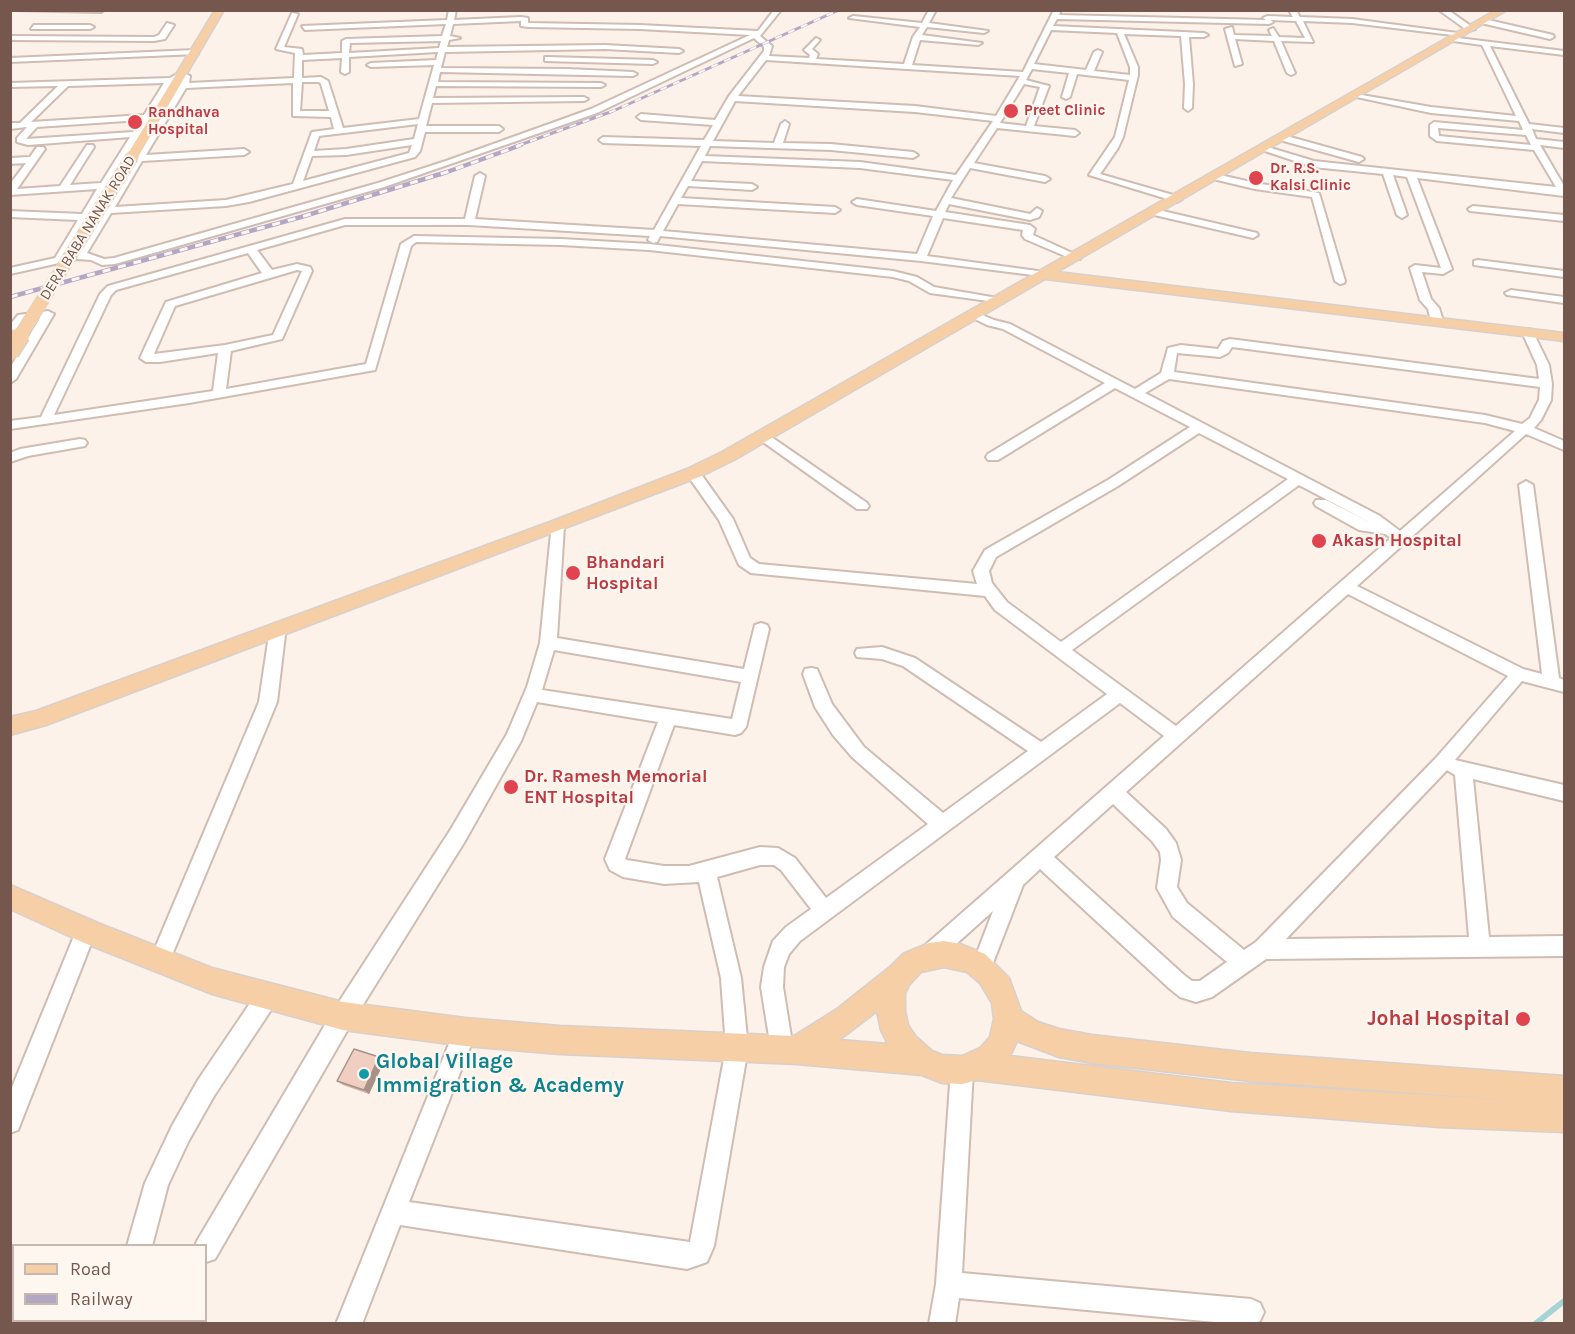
<!DOCTYPE html>
<style>
body{margin:0}
#map{position:relative;width:1575px;height:1334px;overflow:hidden;background:#fcf2e9;font-family:Karla,sans-serif}
canvas{display:block}
.frame{position:absolute;inset:0;border:12px solid #75574e;pointer-events:none}
.legend{position:absolute;left:12px;top:1244px;width:195px;height:78px;box-sizing:border-box;background:#fef7f0;border:2px solid #c7b7af;margin:0;padding:8px 10px;list-style:none;font-size:18px;color:#75574e}
.legend li{display:flex;align-items:center;gap:12px;height:30px}
.legend b{width:30px;border:2px solid #c7b7af}
</style>
<div id="map">
<canvas width="1575" height="1334"></canvas>
<div class="frame"></div>
<ul class="legend">
<li><b style="height:8px;background:#f6cfa6"></b>Road</li>
<li><b style="height:8px;background:#b4a7c6"></b>Railway</li>
</ul>
</div>
<script>
const ctx = document.querySelector('canvas').getContext('2d');
ctx.lineJoin = 'round';
const shape = rows => new Path2D(rows.map(r => 'M' + r).join(''));
function strokePath(path, color, width, dash) { ctx.strokeStyle = color; ctx.lineWidth = width; ctx.lineCap = dash ? 'butt' : 'round'; ctx.setLineDash(dash || []); ctx.stroke(path); }
function fillPath(path, color) { ctx.fillStyle = color; ctx.fill(path, 'evenodd'); }
function write(font, color, halo, rows, align = 'center') {
  ctx.font = font + ' Karla,sans-serif'; ctx.lineWidth = 4.5; ctx.setLineDash([]); ctx.textBaseline = 'middle'; ctx.strokeStyle = halo; ctx.fillStyle = color; for (const [text, x, y, turn = 0] of rows) {
    ctx.save(); ctx.translate(x, y); ctx.rotate((+turn || 0) * Math.PI / 180); ctx.textAlign = isNaN(turn) ? turn : align; if (halo) ctx.strokeText(text, 0, 0); ctx.fillText(text, 0, 0); ctx.restore();
  }
}
strokePath(shape([
 [1535,1324,1564,1301]
]), '#a5d4d6', 6);
const minor = shape([
 [15,10,104,10,101,12,15,10],
 [449,10,456,10,454,20,521,17,528,18,528,23,640,25,758,31,774,10,781,10,760,36,772,46,769,56,809,58,810,55,804,50,816,38,820,40,812,49,818,54,816,59,904,64,913,37,920,27,849,18,853,16,922,23,929,10,936,10,929,23,988,31,984,33,927,27,922,35,982,43,978,45,920,40,912,65,1023,72,1054,10,1061,10,1059,15,1266,20,1263,18,1267,16,1293,17,1290,12,1296,10,1300,17,1352,19,1465,34,1461,36,1352,23,1303,21,1313,42,1281,41,1295,73,1291,75,1287,73,1274,41,1235,39,1242,64,1235,66,1225,29,1232,27,1234,35,1272,36,1269,30,1273,28,1279,37,1305,38,1296,21,1271,20,1273,22,1269,24,1057,19,1053,26,1204,33,1208,35,1204,37,1189,37,1193,84,1192,108,1188,111,1184,108,1185,84,1181,36,1124,34,1138,67,1138,75,1123,137,1118,148,1100,174,1180,197,1182,199,1177,202,1089,175,1115,137,1129,80,1077,74,1070,97,1066,99,1062,97,1069,73,1032,69,1026,80,1049,86,1034,126,1075,130,1079,133,1075,136,997,128,974,163,1045,176,1050,179,1045,182,970,168,951,198,1030,214,1037,208,1042,211,1039,217,1030,220,949,204,945,212,1030,225,1035,229,1033,235,1081,257,1080,259,1072,259,1025,239,1022,235,1023,230,943,218,927,256,1045,272,1050,275,1049,277,921,261,660,236,657,242,653,243,648,240,650,236,469,225,345,225,257,250,272,270,297,264,310,267,312,271,282,339,231,351,226,389,366,364,401,244,414,236,561,239,649,244,893,271,917,277,934,287,1003,299,1003,303,930,293,909,281,893,277,649,250,561,245,416,242,411,246,375,370,189,403,10,429,10,421,41,417,100,294,108,286,345,219,465,219,475,176,480,173,485,176,475,219,654,230,701,146,603,143,599,140,603,137,704,140,713,125,641,120,637,117,641,114,715,120,729,96,764,51,764,47,754,38,597,113,384,187,115,264,102,265,91,260,77,259,10,274,10,268,55,258,78,220,10,217,10,211,82,214,97,189,10,195,10,184,26,163,10,164,10,158,30,157,37,147,43,147,45,149,17,189,60,186,87,145,93,145,94,147,70,185,101,183,130,137,28,145,17,142,17,138,27,127,10,129,10,123,20,123,58,86,10,87,10,83,170,78,181,72,190,76,189,83,294,78,295,53,276,49,292,13,298,14,284,47,302,49,303,55,342,53,342,41,346,39,442,36,446,24,305,30,302,26,447,20,449,10],
 [521,21,521,26,528,27,640,29,750,35,591,109,446,161,378,183,114,258,104,259,87,253,111,213,226,206,249,202,415,157,420,151,425,132,499,132,503,129,499,126,426,126,432,103,584,101,588,99,584,97,433,98,436,86,601,87,605,85,601,83,438,82,440,72,633,76,637,74,633,72,567,69,441,68,445,52,605,49,679,53,683,51,679,49,605,45,447,47,449,40,460,38,450,36,453,24,521,21],
 [1051,30,1117,33,1130,67,1130,75,1094,71,1102,52,1098,50,1094,52,1086,70,1034,64,1051,30],
 [441,41,439,48,349,53,350,43,441,41],
 [438,52,436,60,371,63,367,65,371,67,434,65,419,119,343,128,328,81,321,77,302,78,302,60,342,58,341,72,345,74,349,72,349,57,438,52],
 [766,60,907,69,1020,76,996,116,915,106,738,96,766,60],
 [182,77,182,81,77,253,67,255,88,221,98,218,92,215,171,84,182,77],
 [302,82,319,82,321,84,329,111,300,111,302,82],
 [164,83,144,115,31,122,68,86,164,83],
 [293,83,293,116,331,117,334,129,312,132,293,184,226,200,115,207,142,161,244,155,249,152,244,149,146,155,186,88,293,83],
 [1024,84,1040,87,1026,126,1000,123,1024,84],
 [735,101,915,112,993,121,956,175,860,162,705,156,710,146,831,150,913,158,918,155,913,152,831,144,783,143,789,124,785,121,781,124,774,143,713,141,735,101],
 [140,120,133,132,26,139,37,127,140,120],
 [418,124,414,139,346,149,314,151,319,136,418,124],
 [412,145,409,153,303,181,312,156,346,155,412,145],
 [702,161,860,168,953,180,936,211,857,199,852,202,857,205,933,216,917,254,663,231,678,204,835,213,840,210,835,207,681,198,688,186,752,190,757,187,752,184,691,181,702,161],
 [248,253,262,273,166,302,140,358,146,362,160,362,218,353,213,391,54,415,111,295,116,290,248,253],
 [297,270,302,271,273,335,225,345,154,354,175,306,297,270],
 [1439,10,1448,10,1475,29,1468,31,1439,10],
 [1484,19,1553,35,1554,37,1550,39,1481,23,1484,19],
 [167,23,174,25,165,39,154,41,10,40,10,36,154,37,159,35,167,23],
 [34,25,90,25,94,27,90,29,31,29,34,25],
 [1450,37,1564,51,1564,55,1490,46,1529,124,1564,128,1564,133,1532,129,1536,139,1564,142,1564,148,1540,145,1564,186,1564,196,1417,178,1452,269,1443,274,1422,272,1431,299,1439,308,1443,321,1437,324,1431,321,1428,309,1420,300,1410,268,1415,265,1441,268,1407,177,1393,175,1407,215,1402,218,1397,215,1383,174,1313,167,1259,149,1264,146,1314,161,1556,187,1534,150,1437,141,1430,136,1430,125,1434,122,1523,130,1519,121,1431,113,1352,96,1356,94,1431,107,1516,116,1482,45,1453,41,1450,37],
 [1438,128,1526,135,1531,145,1439,136,1438,128],
 [195,50,198,50,198,54,10,62,10,58,195,50],
 [548,57,653,60,657,62,653,64,545,61,545,57,548,57],
 [1283,135,1362,157,1364,159,1359,162,1280,140,1280,136,1283,135],
 [1216,174,1255,183,1319,193,1345,281,1344,283,1340,284,1335,281,1312,197,1255,189,1213,179,1211,177,1216,174],
 [1473,206,1564,215,1564,221,1470,211,1468,209,1473,206],
 [1154,209,1257,233,1258,235,1253,238,1150,214,1149,212,1154,209],
 [1478,260,1564,271,1564,277,1474,265,1474,261,1478,260],
 [1511,290,1564,297,1564,303,1507,295,1505,293,1511,290],
 [48,311,54,314,16,379,10,383,10,368,40,318,26,320,14,336,10,337,10,325,18,315,48,311],
 [975,312,994,320,1010,324,1135,389,1161,373,1168,348,1181,345,1218,349,1223,341,1230,339,1539,379,1537,365,1522,332,1528,329,1532,330,1549,365,1552,384,1551,400,1541,420,1534,428,1564,441,1564,450,1526,434,1357,586,1523,669,1542,674,1519,485,1526,481,1533,485,1559,678,1564,680,1564,692,1522,681,1455,760,1564,785,1564,801,1473,779,1489,937,1564,936,1564,956,1266,959,1212,997,1196,1002,1180,997,1170,989,1040,869,1023,885,993,963,999,974,996,981,989,984,982,981,972,966,993,911,936,962,929,965,922,962,919,955,922,948,1164,736,1120,703,800,941,789,954,784,967,783,987,793,1049,790,1057,782,1060,774,1057,771,1049,761,987,764,967,773,941,786,927,811,909,781,870,774,865,760,865,717,877,741,978,748,1048,714,1246,707,1262,687,1269,400,1225,362,1324,336,1324,457,1024,465,1021,473,1024,476,1032,409,1202,690,1242,726,1048,721,978,699,882,664,884,623,877,610,870,605,859,658,722,537,702,521,741,465,841,351,1024,215,1259,206,1262,206,1246,195,1246,197,1241,335,1008,451,829,507,734,527,687,540,643,552,523,557,521,564,526,557,638,744,669,755,625,761,623,767,625,769,629,746,727,741,733,735,735,674,725,625,859,627,860,664,866,689,866,760,847,778,848,795,858,826,898,928,824,852,757,833,735,815,707,803,674,805,669,811,668,817,669,832,704,864,747,943,813,1028,751,903,666,882,659,857,657,855,653,857,649,882,647,915,658,1041,742,1107,694,995,610,985,596,751,573,739,565,719,520,686,473,693,469,698,470,733,519,750,558,759,564,977,584,973,571,985,550,1108,480,1190,427,1115,388,998,460,988,460,986,457,988,454,1105,383,1003,329,987,325,971,317,969,315,975,312],
 [1232,347,1540,387,1539,400,1530,418,1522,424,1485,415,1174,372,1177,353,1220,357,1228,353,1232,347],
 [1169,379,1485,423,1515,431,1400,531,1380,516,1145,393,1169,379],
 [1199,433,1288,479,1061,642,1007,602,992,583,989,571,996,557,1118,486,1199,433],
 [1299,485,1371,523,1326,500,1316,500,1314,503,1316,506,1359,530,1385,534,1391,538,1176,726,1072,650,1299,485],
 [1348,594,1508,676,1435,759,1256,942,1244,950,1187,903,1177,887,1181,860,1176,843,1166,829,1126,792,1348,594],
 [554,650,741,682,732,719,542,690,554,650],
 [1447,770,1455,775,1469,937,1286,939,1447,770],
 [1113,804,1152,841,1160,852,1161,860,1157,888,1173,917,1227,962,1200,981,1192,981,1184,975,1054,857,1113,804],
 [764,432,867,503,869,506,867,509,857,509,759,439,757,436,764,432],
 [80,439,85,440,87,443,85,446,28,456,10,462,10,453,20,449,80,439],
 [277,629,283,631,285,635,277,702,167,967,160,970,153,967,150,960,259,702,269,635,271,631,277,629],
 [86,921,93,924,96,931,18,1130,10,1133,10,1092,79,924,86,921],
 [267,986,275,990,278,997,275,1004,214,1096,188,1142,168,1185,152,1246,127,1246,145,1183,172,1126,198,1080,259,990,267,986],
 [962,1059,970,1062,973,1070,962,1273,1251,1299,1260,1303,1264,1312,1260,1321,1254,1324,1236,1324,959,1298,955,1324,929,1324,936,1284,951,1070,954,1062,962,1059],
 [10,1281,14,1281,14,1307,10,1307,10,1281],
 [117,1320,143,1320,143,1324,117,1324,117,1320],
 [150,1320,177,1320,176,1324,149,1324,150,1320]
]);
const major = shape([
 [215,10,224,10,138,157,136,159,128,159,126,157,215,10],
 [1496,10,1507,10,1057,272,1564,333,1564,341,1045,279,734,460,699,477,46,725,10,735,10,717,36,711,550,522,687,469,722,452,1496,10],
 [10,885,100,924,212,968,343,1002,465,1018,560,1026,794,1036,837,1009,890,967,903,954,929,943,944,941,960,944,985,954,1009,978,1021,1011,1038,1022,1059,1029,1092,1035,1250,1053,1564,1076,1564,1132,1439,1127,1231,1111,977,1080,962,1084,942,1083,922,1075,797,1064,560,1054,465,1046,343,1030,212,994,82,942,10,909,10,885],
 [944,967,967,972,980,983,992,1003,994,1019,990,1037,980,1048,962,1056,942,1055,932,1051,916,1037,908,1025,905,1011,905,993,909,985,921,972,944,967],
 [877,1011,881,1030,888,1044,839,1040,877,1011],
 [1017,1041,1059,1057,1092,1063,1250,1081,1524,1101,1231,1083,1010,1056,1017,1041]
]);
strokePath(minor, '#cfbcb2', 4);
strokePath(major, '#d8d0cd', 3);
fillPath(minor, '#fff');
fillPath(major, '#f6cfa6');
const railFar1 = shape([
 [517,146,613,111,839,10]
]);
const rail = shape([
 [10,297,301,217,447,172,521,145]
]);
strokePath(railFar1, '#b4a7c6', 3);
strokePath(rail, '#b4a7c6', 4.5);
strokePath(railFar1, '#fef7f0', 2, [7]);
strokePath(rail, '#fef7f0', 3, [8]);
const majorBridgeFar1 = shape([
 [20,336,132,157]
]);
const majorBridge = shape([
 [10,352,21,335]
]);
strokePath(majorBridgeFar1, '#d8d0cd', 14, []);
strokePath(majorBridge, '#d8d0cd', 20, []);
strokePath(majorBridgeFar1, '#f6cfa6', 13);
strokePath(majorBridge, '#f6cfa6', 17);
fillPath(shape([
 [384,1062,369,1094,343,1085,337,1081]
]), '#ceb2a7');
fillPath(shape([
 [379,1057,384,1062,369,1094,364,1090]
]), '#a89188');
const building = shape([
 [354,1049,379,1057,364,1090,337,1081,354,1049]
]);
fillPath(building, '#f0cfc2');
strokePath(building, '#a89188', 1.5);
for (const [x, y, r, color] of [
 [1011,111,8,"#e0444e"],
 [135,122,8,"#e0444e"],
 [1256,178,8,"#e0444e"],
 [1319,541,8,"#e0444e"],
 [573,573,8,"#e0444e"],
 [511,787,8,"#e0444e"],
 [1523,1019,8,"#e0444e"],
 [364,1074,6,"#0f9aa8"]
]) { const dot = new Path2D(); dot.arc(x, y, r, 0, 2 * Math.PI); ctx.fillStyle = color; ctx.fill(dot); strokePath(dot, '#fef7f0', 2); }
write('bold 15px', '#be3a42', '#fef7f0', [
 ["Preet Clinic",1024,111],
 ["Randhava",148,113],
 ["Hospital",148,130],
 ["Dr. R.S.",1270,169],
 ["Kalsi Clinic",1270,186]
], 'left');
write('15px', '#75574e', '#fef7f0', [
 ["DERA BABA NANAK ROAD",88,228,-58]
]);
write('bold 18px', '#be3a42', '#fef7f0', [
 ["Akash Hospital",1332,541],
 ["Bhandari",586,563],
 ["Hospital",586,584],
 ["Dr. Ramesh Memorial",524,777],
 ["ENT Hospital",524,798]
], 'left');
write('bold 21px', '#be3a42', '#fef7f0', [
 ["Johal Hospital",1510,1019]
], 'right');
write('bold 21px', '#0d838f', '#fef7f0', [
 ["Global Village",376,1062],
 ["Immigration & Academy",376,1086]
], 'left');
</script>
